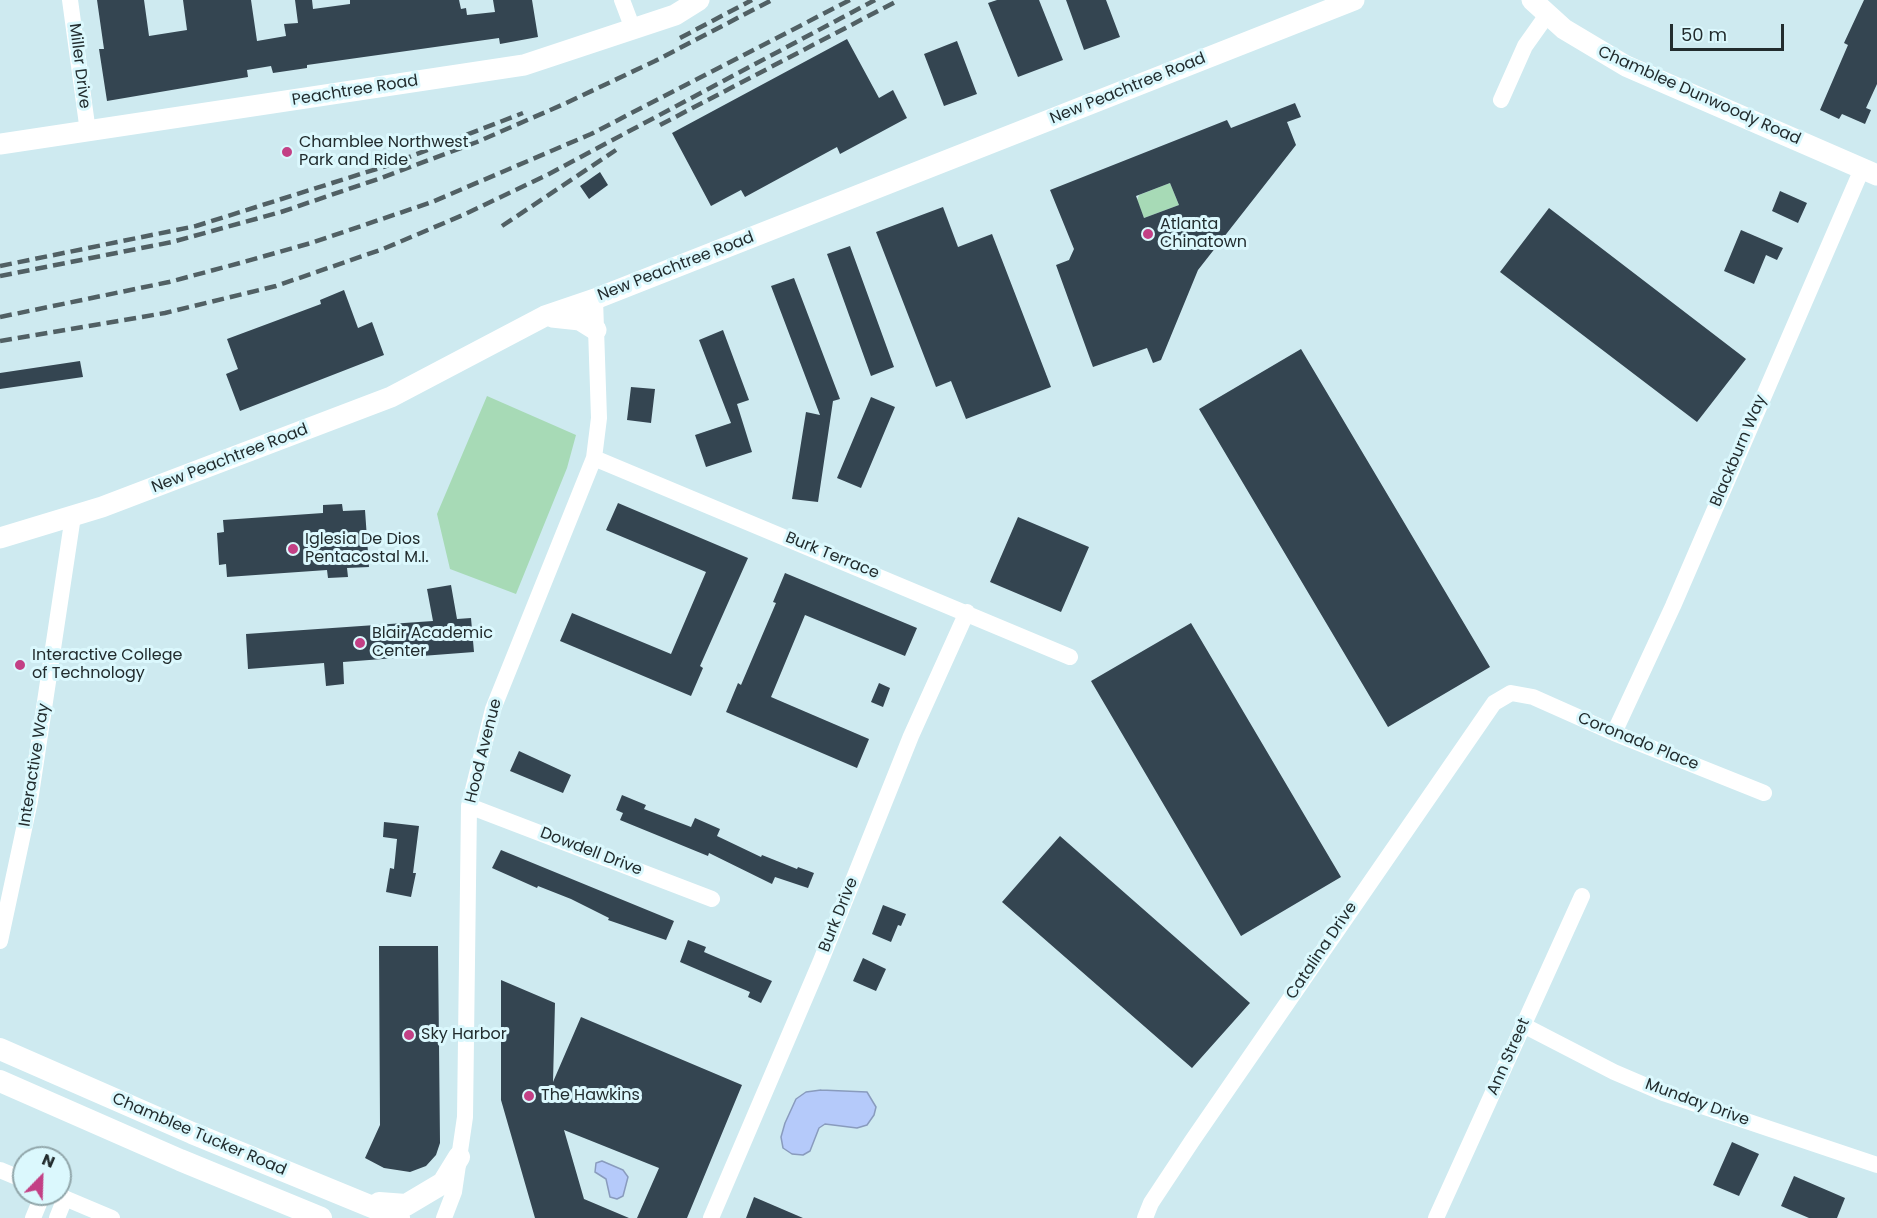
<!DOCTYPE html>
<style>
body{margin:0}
#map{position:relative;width:1877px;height:1218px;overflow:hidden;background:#ceeaf0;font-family:Poppins,sans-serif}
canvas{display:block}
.north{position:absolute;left:12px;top:1146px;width:60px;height:60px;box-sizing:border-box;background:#dbf8fd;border:2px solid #91a6aa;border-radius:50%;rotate:23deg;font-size:16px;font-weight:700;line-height:24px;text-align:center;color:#222c2e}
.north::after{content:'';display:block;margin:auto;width:21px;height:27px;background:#c34085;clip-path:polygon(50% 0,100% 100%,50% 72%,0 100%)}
.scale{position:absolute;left:1670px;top:24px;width:114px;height:27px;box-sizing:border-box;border:3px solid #222c2e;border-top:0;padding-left:8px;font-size:18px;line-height:21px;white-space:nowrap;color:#222c2e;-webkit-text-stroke:4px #dbf8fd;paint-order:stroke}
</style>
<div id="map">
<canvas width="1877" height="1218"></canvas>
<div class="north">N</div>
<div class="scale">50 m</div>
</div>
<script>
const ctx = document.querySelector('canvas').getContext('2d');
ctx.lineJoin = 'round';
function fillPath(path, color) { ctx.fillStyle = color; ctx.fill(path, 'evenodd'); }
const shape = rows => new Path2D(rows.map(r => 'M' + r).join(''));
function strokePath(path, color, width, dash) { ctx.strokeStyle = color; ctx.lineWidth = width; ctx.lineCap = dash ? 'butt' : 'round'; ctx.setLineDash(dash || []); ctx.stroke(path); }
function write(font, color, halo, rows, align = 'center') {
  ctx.font = font + ' Poppins,sans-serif'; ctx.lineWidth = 6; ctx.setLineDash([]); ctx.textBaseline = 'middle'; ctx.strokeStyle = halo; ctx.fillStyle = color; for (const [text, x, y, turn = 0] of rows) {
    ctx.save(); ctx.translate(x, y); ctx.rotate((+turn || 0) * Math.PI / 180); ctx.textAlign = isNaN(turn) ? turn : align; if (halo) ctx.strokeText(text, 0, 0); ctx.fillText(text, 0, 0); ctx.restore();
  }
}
fillPath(shape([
 [1170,183,1179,205,1144,218,1137,200,1139,195],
 [487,396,576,435,567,468,516,594,450,569,437,514]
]), '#a7dab6');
const water = shape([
 [821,1090,867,1092,876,1107,874,1115,867,1125,857,1128,825,1124,819,1128,810,1151,803,1155,792,1154,783,1148,781,1137,785,1123,796,1099,806,1092,821,1090],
 [602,1161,623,1170,628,1177,623,1196,617,1199,610,1197,606,1179,595,1172,596,1163,602,1161]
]);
fillPath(water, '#b5cafa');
strokePath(water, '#899bbd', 1.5);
fillPath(shape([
 [97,0,144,0,149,36,187,30,183,0,251,0,257,41,286,36,284,24,298,23,295,0,312,0,313,9,350,4,350,0,459,0,461,9,466,8,467,15,495,12,493,0,532,0,538,37,500,44,499,38,307,65,307,68,273,73,271,66,247,70,248,77,107,101,99,49,104,49],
 [997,0,1039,0,1063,60,1018,77,988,3],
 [1066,0,1106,0,1120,37,1084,50],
 [1864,0,1877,0,1877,84,1866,108,1871,110,1865,124,1842,114,1839,119,1820,110,1848,45,1844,43],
 [847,39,879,98,893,90,907,118,840,154,837,147,745,197,741,190,711,206,672,133],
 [957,41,977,94,944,106,924,54],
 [1295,103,1301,117,1287,122,1296,145,1198,270,1161,360,1153,363,1147,348,1093,367,1056,265,1069,260,1074,249,1050,190,1227,120,1231,128],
 [1170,183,1179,205,1144,218,1136,196],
 [600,172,608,185,589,199,580,186],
 [1780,191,1807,203,1798,223,1772,211],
 [943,207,958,247,992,234,1051,387,966,419,951,381,936,387,876,232],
 [1549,208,1746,359,1697,422,1500,272],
 [1741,230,1783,248,1777,260,1766,255,1754,284,1724,271],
 [850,246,894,367,871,376,827,254],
 [794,278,840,399,833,401,818,502,792,499,806,412,820,415,771,286],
 [344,290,358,328,372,322,384,355,240,411,226,374,238,369,227,339,321,304,320,300],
 [723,330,749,400,737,404,752,452,706,467,695,435,731,423,699,340],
 [1301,349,1490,667,1388,727,1199,409],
 [80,361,83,377,0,389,0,373],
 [631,387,655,389,651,423,627,420],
 [871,397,895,407,861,488,837,478],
 [618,503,748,558,700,666,703,668,691,696,560,641,572,613,671,654,706,572,606,530],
 [342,504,343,511,365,510,369,567,347,568,348,577,328,578,327,570,227,577,226,564,219,565,217,533,224,532,223,520,323,513,323,505],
 [1018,517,1089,547,1061,612,990,582],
 [785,573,917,628,905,656,805,615,771,697,869,739,857,768,726,712,738,683,741,685,776,603,773,602],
 [451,585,457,619,471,618,474,652,343,662,344,684,326,686,324,663,248,669,246,634,433,621,427,589],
 [1191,623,1341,877,1241,936,1091,681],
 [879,683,890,688,883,707,871,702],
 [519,751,571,775,563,793,510,771],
 [622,795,646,805,644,809,691,827,695,818,720,829,717,836,761,857,762,855,797,869,798,867,814,873,808,888,775,877,772,884,709,853,708,856,620,820,623,813,616,810],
 [384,822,419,826,413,873,416,873,411,897,386,892,390,868,394,869,397,839,383,837],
 [1060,836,1250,1003,1192,1068,1002,902],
 [501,850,674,921,666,940,608,920,609,918,571,899,538,886,537,888,492,868],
 [883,905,906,914,901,926,898,925,891,942,872,934],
 [688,940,706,947,704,952,772,981,761,1003,748,997,750,992,680,962],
 [379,946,438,946,440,1143,436,1155,426,1166,410,1172,384,1168,365,1158,380,1125],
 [863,958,886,969,876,991,853,981],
 [501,980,555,1003,553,1082,581,1017,742,1085,687,1218,637,1218,659,1168,564,1130,584,1199,629,1218,535,1218,501,1100],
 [1732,1142,1759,1154,1739,1196,1713,1185],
 [1794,1176,1845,1198,1837,1218,1809,1218,1781,1206],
 [754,1197,803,1218,746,1218]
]), '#344551');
strokePath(shape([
 [70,0,88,132],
 [622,0,633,29],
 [1501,100,1525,46,1547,15],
 [594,458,1070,657],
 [1614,733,1673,606,1862,169],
 [469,806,712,899],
 [0,941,30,801,73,516],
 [1523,1025,1614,1072,1663,1093,1877,1165],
 [0,1170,24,1180],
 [55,1194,112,1218],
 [33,1218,43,1194],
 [57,1218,65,1198],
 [444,1218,454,1192,465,1117,469,806,493,709,594,458,599,418,595,299],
 [711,1218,820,963,911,736,967,612],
 [1145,1218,1151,1203,1192,1141,1494,703,1511,693,1533,697,1614,733,1764,793],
 [1436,1218,1582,896]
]), '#fff', 16);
strokePath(shape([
 [1532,0,1564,29,1626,66,1877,175],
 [0,144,524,65,675,15,699,0],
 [552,317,580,320,596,330],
 [0,538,102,507,391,397,545,316,595,299,1354,0]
]), '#fff', 21);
strokePath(shape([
 [0,1049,192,1133,399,1218],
 [0,1081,180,1160,321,1218],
 [379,1203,406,1205,443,1183,459,1157]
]), '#fff', 22);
strokePath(shape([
 [680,38,752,0],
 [660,125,899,0],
 [502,226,616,150],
 [0,266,196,226,386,166,523,113],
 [0,276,172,242,281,212,381,178,477,142,564,104,655,61,772,0],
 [0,317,169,282,240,263,311,243,432,202,591,134,850,0],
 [0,341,165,313,276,286,383,249,463,215,547,175,875,0]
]), '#516064', 4.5, [12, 6]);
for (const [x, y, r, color] of [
 [287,152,6,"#c34085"],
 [1148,234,6,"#c34085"],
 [293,549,6,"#c34085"],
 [360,643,6,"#c34085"],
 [20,665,6,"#c34085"],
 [409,1035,6,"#c34085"],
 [529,1096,6,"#c34085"]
]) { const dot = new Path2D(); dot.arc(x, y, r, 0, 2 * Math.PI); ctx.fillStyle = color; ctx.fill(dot); strokePath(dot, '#dbf8fd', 2); }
write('16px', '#222c2e', '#dbf8fd', [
 ["Miller Drive",79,66,83],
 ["New Peachtree Road",1128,89,-22],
 ["Peachtree Road",355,91,-9],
 ["Chamblee Dunwoody Road",1699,96,24],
 ["New Peachtree Road",676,267,-21],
 ["Blackburn Way",1739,451,-67],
 ["New Peachtree Road",230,459,-21],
 ["Burk Terrace",832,556,22],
 ["Coronado Place",1638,742,22],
 ["Hood Avenue",484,751,-76],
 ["Interactive Way",35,765,-81],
 ["Dowdell Drive",591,852,21],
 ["Burk Drive",839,915,-68],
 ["Catalina Drive",1322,951,-56],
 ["Ann Street",1509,1057,-66],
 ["Munday Drive",1697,1103,20],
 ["Chamblee Tucker Road",199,1135,23]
]);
write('16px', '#222c2e', '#dbf8fd', [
 ["Chamblee Northwest",299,143],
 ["Park and Ride",299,161],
 ["Atlanta",1160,225],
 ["Chinatown",1160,243],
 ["Iglesia De Dios",305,540],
 ["Pentacostal M.I.",305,558],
 ["Blair Academic",372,634],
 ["Center",372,652],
 ["Interactive College",32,656],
 ["of Technology",32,674],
 ["Sky Harbor",421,1035],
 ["The Hawkins",541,1096]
], 'left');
</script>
